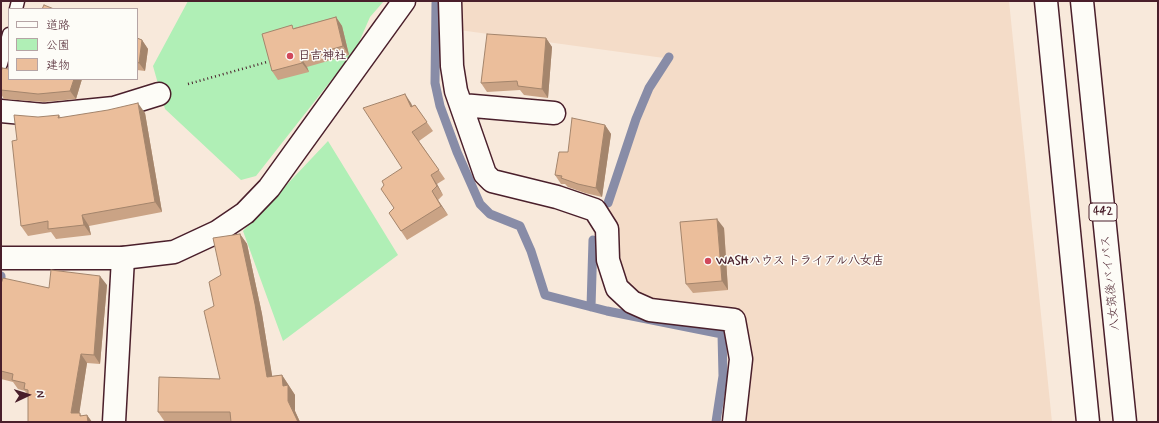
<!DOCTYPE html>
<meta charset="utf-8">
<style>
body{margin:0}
#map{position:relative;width:1159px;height:423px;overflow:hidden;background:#f8e9db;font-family:Mynerve,"Klee One",sans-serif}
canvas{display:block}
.frame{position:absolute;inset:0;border:2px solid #4a1f2b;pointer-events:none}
.legend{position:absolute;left:8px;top:8px;width:130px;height:72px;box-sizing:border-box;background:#fdfcf7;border:1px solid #b5a4a5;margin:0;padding:5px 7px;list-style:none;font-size:12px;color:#4a1f2b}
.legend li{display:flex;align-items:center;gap:8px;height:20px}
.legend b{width:20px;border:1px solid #b5a4a5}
.north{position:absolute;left:8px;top:375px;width:40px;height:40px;-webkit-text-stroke:3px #fdfcf7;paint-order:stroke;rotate:86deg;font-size:11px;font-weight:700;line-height:16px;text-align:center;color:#4a1f2b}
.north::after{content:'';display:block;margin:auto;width:14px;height:18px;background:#4a1f2b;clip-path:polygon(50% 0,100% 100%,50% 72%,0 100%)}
</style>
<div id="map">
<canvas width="1159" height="423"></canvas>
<div class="frame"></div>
<ul class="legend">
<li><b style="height:5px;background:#fdfcf7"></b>道路</li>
<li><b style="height:11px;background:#b0efb6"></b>公園</li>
<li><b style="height:11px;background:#ebbe9b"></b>建物</li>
</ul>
<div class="north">N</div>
</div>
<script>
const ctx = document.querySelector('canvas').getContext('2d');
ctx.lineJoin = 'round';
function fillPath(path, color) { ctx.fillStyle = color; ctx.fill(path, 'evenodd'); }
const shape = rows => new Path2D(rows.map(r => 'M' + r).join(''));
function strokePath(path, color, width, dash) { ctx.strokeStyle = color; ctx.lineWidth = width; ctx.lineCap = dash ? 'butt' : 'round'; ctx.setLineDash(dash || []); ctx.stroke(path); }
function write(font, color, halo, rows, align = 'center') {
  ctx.font = font + ' Mynerve,"Klee One",sans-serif'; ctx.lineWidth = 3; ctx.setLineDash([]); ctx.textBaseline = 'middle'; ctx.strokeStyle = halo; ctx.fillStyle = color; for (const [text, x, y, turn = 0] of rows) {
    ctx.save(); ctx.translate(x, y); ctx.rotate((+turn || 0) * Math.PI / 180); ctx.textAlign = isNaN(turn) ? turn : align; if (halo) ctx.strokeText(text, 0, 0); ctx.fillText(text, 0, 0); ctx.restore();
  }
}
fillPath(shape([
 [457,1,1009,1,1052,422,739,422,742,317,622,295,601,217,617,182,664,58,459,30]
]), '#f4dcc8');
fillPath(shape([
 [188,1,384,1,370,17,353,56,333,78,256,176,241,180,165,109,153,66],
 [328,141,398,255,283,341,243,231]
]), '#b0efb6');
strokePath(shape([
 [436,3,435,83,440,106,457,152,480,204,490,214,520,226,531,251,545,295,607,311,722,334,723,376,716,422],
 [608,203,636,119,649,88,669,57],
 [1,276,1,282],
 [591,307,593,240]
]), '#888ca7', 9);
const lane = shape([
 [16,9,18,1],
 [1,64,9,34]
]);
const street = shape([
 [450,1,452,66,456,91,485,174,492,181,557,197,595,210,607,229,608,260,617,288,632,302,650,310,734,320,741,359,734,422],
 [462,105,554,113],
 [1,111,44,115,114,108,159,94],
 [114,422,123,258]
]);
const secondary = shape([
 [1,258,123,258,174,252,217,232,245,213,269,188,404,1]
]);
const highway = shape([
 [1046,1,1088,422],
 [1082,1,1125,422]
]);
strokePath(lane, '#4a1f2b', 15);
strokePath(street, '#4a1f2b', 25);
strokePath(secondary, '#4a1f2b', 25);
strokePath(highway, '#4a1f2b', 25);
strokePath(shape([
 [188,84,267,62]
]), '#4a1f2b', 2.5, [1, 3]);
strokePath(lane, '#fdfcf7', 12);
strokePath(street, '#fdfcf7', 22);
strokePath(secondary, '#fdfcf7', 22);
strokePath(highway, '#fdfcf7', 22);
fillPath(shape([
 [336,17,342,26,349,55,307,67,309,72,278,80,272,71,294,28],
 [137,38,142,40,148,49,145,71,137,70],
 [546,38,552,47,548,98,524,95,520,90,487,92,481,83],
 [1,73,9,79,82,79,76,99,44,102,4,99,1,94],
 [405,94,412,106,415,105,433,131,419,141,445,179,437,184,443,195,438,200,448,215,407,240,389,213,394,208,384,185,402,168],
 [145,113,162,212,89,226,91,235,56,239,51,232,28,236,21,226,17,140,59,115,61,118],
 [605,125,611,134,602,197,585,193,568,187,565,184,561,184,555,175,568,152],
 [724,228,728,290,693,293,686,284],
 [240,234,247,244,262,314,272,376,282,375,295,395,295,411,300,422,165,422,158,412,220,379,214,306,221,275],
 [1,284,49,288,107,285,100,364,87,363,79,413,82,416,87,415,92,422,28,422,28,396,25,391,18,389,13,382,1,379]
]), '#caa385');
fillPath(shape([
 [336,17,342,26,349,55,343,46],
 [546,38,552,47,548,98,542,89],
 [142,40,148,49,145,71,139,63],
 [301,58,307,67,309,72,302,63],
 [74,79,82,79,76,99,70,91],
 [405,94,411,103,417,116,411,107],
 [138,103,145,113,162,212,155,202],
 [605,125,611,134,602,197,596,188],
 [431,175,437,184,443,195,437,186],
 [432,191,448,215,441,206],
 [82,215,89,226,91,235,84,225],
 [717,219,724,228,728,290,722,281],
 [240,234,247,244,262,314,274,387,267,377],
 [100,276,107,285,100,364,94,355],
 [81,354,87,363,78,422,71,413],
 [282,375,295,395,295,411,300,422,298,422,288,401,283,386],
 [87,415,92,422,88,422]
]), '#a4856c');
const building = shape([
 [44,5,54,9,42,9,44,5],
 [336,17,343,46,301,58,302,63,272,71,262,34,292,25,293,29,336,17],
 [487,34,546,38,542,89,518,86,517,81,481,83,487,34],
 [137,38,142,40,139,63,137,62,137,38],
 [2,68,9,69,9,79,74,79,70,91,38,94,1,90,1,73,2,68],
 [405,94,411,107,415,105,427,122,412,132,439,170,431,175,437,186,432,191,441,206,401,231,389,213,394,208,381,189,384,185,382,181,402,168,363,108,405,94],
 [138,103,155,202,82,215,84,225,48,229,48,221,21,226,12,141,17,140,14,115,38,117,59,115,58,118,108,110,138,103],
 [572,118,605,125,596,188,578,184,561,178,562,176,555,175,559,152,568,152,572,118],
 [717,219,722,281,686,284,680,222,717,219],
 [240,234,255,304,267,377,282,375,283,386,288,385,288,401,298,422,231,422,230,412,158,412,159,377,220,379,204,311,214,306,209,282,221,275,213,238,240,234],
 [51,270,100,276,94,355,81,354,71,413,80,413,80,416,87,415,88,422,28,422,28,390,24,389,25,383,12,380,13,374,1,371,1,284,3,278,49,288,51,270]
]);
fillPath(building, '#ebbe9b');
strokePath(building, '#a4856c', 1);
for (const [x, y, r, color] of [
 [290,56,4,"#d1495b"],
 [708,261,4,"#d1495b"]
]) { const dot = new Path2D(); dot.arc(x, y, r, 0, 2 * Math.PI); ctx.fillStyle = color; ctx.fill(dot); strokePath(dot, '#fdfcf7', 1.5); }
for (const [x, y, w] of [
 [1103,212,28]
]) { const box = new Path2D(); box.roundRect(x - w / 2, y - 9, w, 18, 3); ctx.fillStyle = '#fdfcf7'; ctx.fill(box); strokePath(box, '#4a1f2b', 1); }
write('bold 11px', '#4a1f2b', null, [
 ["442",1103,212]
]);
write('bold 12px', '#4a1f2b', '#fdfcf7', [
 ["日吉神社",298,56],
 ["WASHハウス トライアル八女店",716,261]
], 'left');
write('12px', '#4a1f2b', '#fdfcf7', [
 ["八女筑後バイパス",1111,283,-96]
]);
</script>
